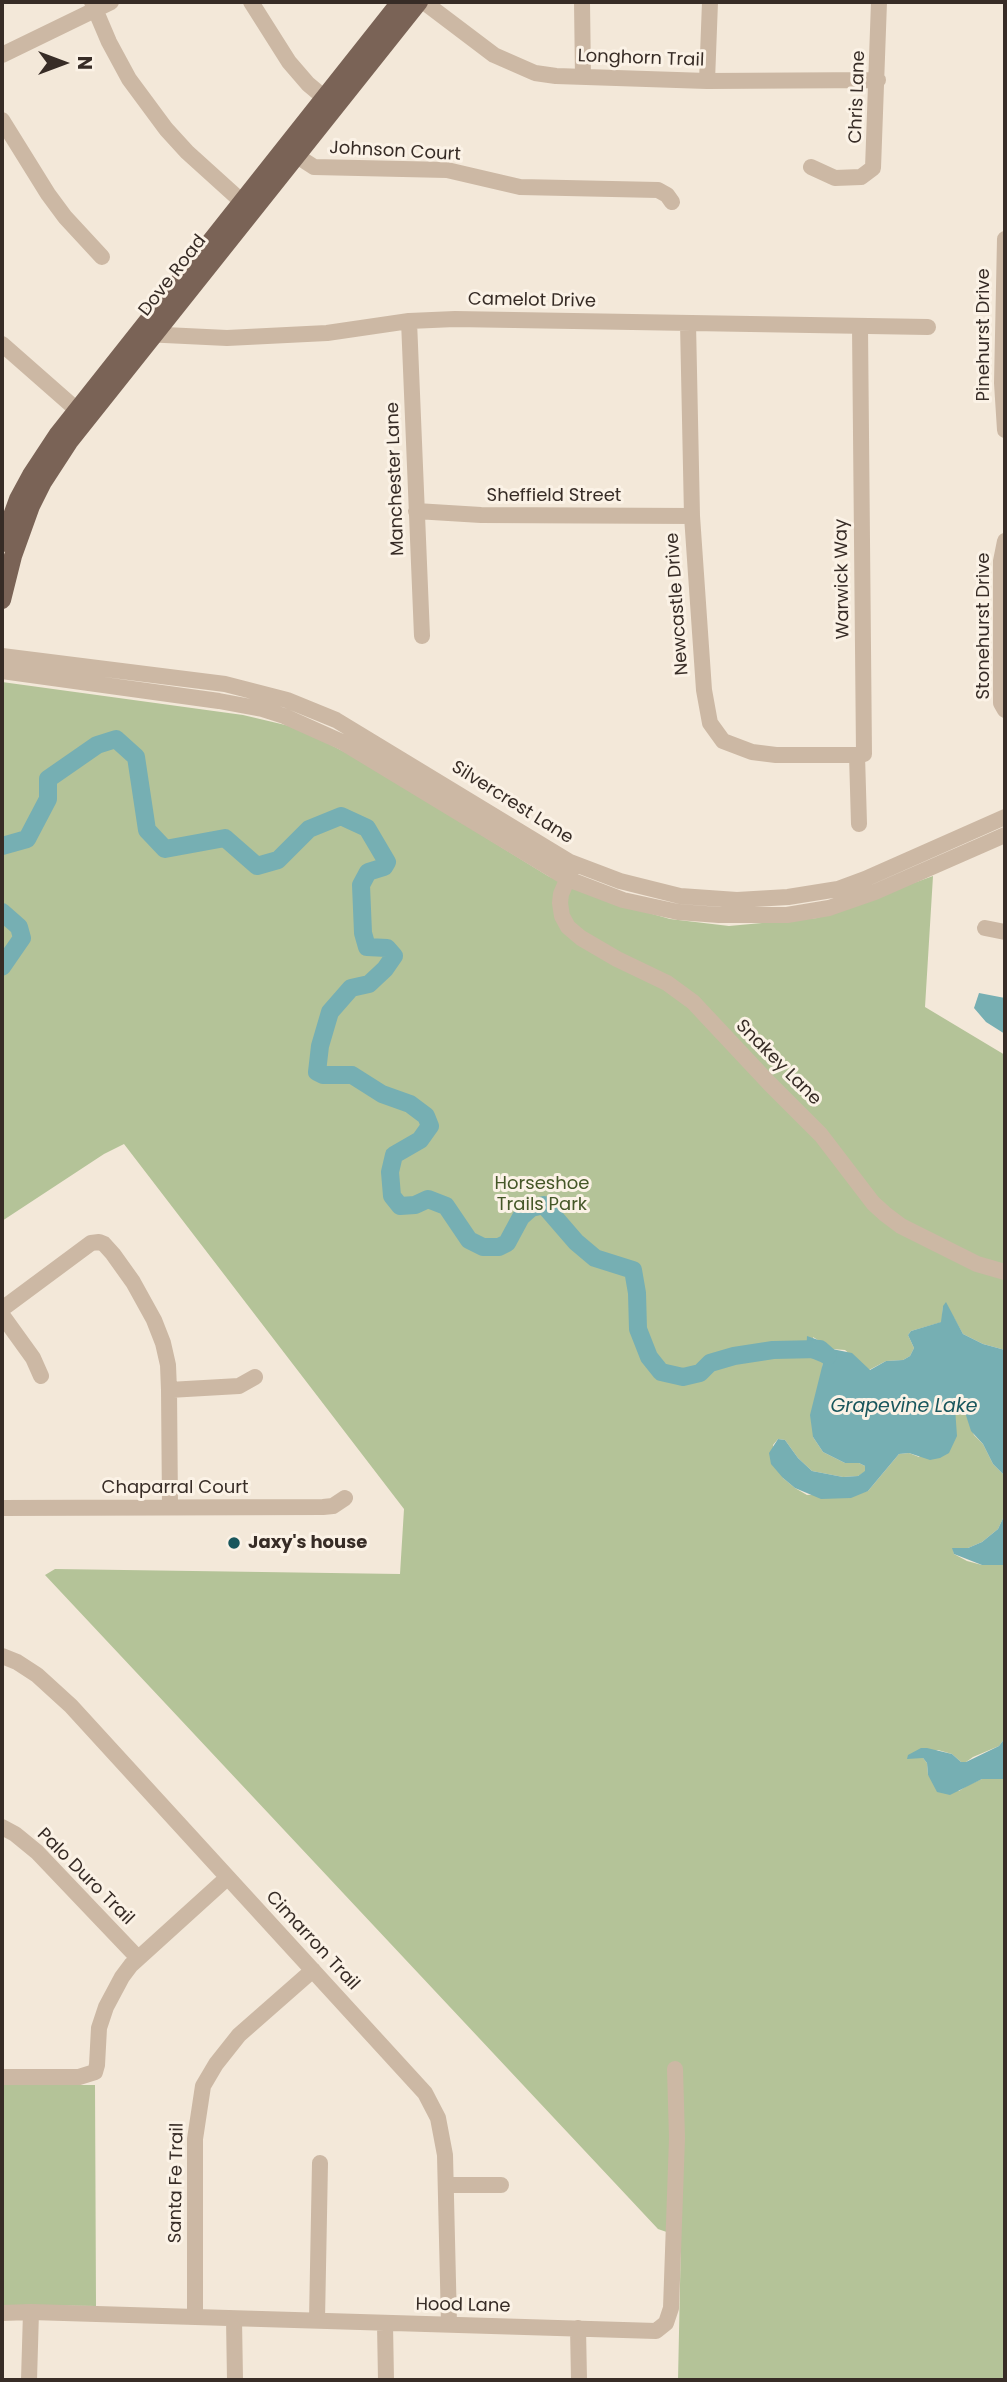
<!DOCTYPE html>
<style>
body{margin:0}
#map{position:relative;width:1007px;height:2382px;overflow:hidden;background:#f3e8d9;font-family:Poppins,sans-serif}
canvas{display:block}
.frame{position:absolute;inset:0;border:4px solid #372c26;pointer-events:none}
.north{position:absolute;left:28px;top:28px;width:70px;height:70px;-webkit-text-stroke:5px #fbf2e6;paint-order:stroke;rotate:90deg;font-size:19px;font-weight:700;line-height:28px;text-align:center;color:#372c26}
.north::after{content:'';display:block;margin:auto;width:24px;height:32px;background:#372c26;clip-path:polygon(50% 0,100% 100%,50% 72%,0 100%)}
</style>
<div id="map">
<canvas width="1007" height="2382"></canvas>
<div class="frame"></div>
<div class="north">N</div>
</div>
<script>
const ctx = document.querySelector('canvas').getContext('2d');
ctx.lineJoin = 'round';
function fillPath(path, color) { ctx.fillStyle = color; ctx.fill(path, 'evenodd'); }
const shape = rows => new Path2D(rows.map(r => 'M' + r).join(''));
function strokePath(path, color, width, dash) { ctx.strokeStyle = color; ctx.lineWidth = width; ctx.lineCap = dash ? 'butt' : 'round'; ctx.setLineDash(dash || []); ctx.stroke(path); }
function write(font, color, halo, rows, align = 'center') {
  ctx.font = font + ' Poppins,sans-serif'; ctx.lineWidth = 6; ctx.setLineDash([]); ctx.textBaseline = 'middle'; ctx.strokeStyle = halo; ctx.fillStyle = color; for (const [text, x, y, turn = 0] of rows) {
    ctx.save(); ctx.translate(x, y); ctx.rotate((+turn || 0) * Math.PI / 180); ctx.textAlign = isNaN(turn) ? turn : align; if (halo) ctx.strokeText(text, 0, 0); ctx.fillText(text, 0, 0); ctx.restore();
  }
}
fillPath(shape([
 [2,682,243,715,298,728,360,760,548,876,600,899,670,919,729,926,817,918,933,876,925,1007,1005,1055,1005,1350,983,1344,963,1334,954,1318,943,1306,942,1322,911,1331,908,1335,914,1348,910,1356,903,1360,886,1361,869,1370,845,1350,832,1349,813,1337,818,1359,823,1363,813,1437,823,1452,845,1463,859,1463,865,1466,865,1472,858,1476,843,1477,812,1471,798,1458,785,1440,778,1439,773,1445,783,1478,795,1488,807,1495,868,1491,899,1454,909,1453,919,1457,955,1416,955,1407,958,1405,963,1406,974,1435,983,1444,993,1464,1005,1476,1005,1514,998,1529,982,1542,968,1548,953,1548,954,1554,967,1561,982,1565,1005,1565,1005,1738,999,1746,973,1757,966,1762,961,1762,952,1754,938,1750,917,1758,923,1758,927,1763,928,1775,959,1791,968,1785,982,1779,1005,1779,1005,2380,678,2380,681,2237,658,2229,45,1575,55,1569,400,1574,404,1509,124,1144,104,1154,2,1221],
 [2,2085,95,2085,96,2306,2,2305]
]), '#b4c398');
fillPath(shape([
 [979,993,1005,998,1005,1034,986,1022,974,1008],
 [946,1302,963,1334,983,1344,1005,1350,1005,1476,993,1464,983,1444,971,1431,963,1406,959,1405,955,1408,957,1436,949,1453,940,1458,930,1460,909,1453,899,1454,868,1491,851,1498,821,1499,795,1488,783,1478,771,1464,769,1453,778,1439,785,1440,798,1458,812,1471,843,1477,858,1476,865,1471,865,1466,859,1463,845,1463,823,1452,813,1437,810,1415,823,1363,806,1356,807,1336,824,1342,832,1349,852,1353,870,1370,886,1361,903,1360,910,1356,914,1348,908,1335,911,1331,941,1322,943,1306],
 [1005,1514,1005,1565,982,1565,954,1554,952,1548,968,1548,982,1542,998,1529],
 [1005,1738,1005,1779,982,1779,950,1795,937,1792,928,1775,927,1763,923,1758,907,1759,908,1755,921,1748,927,1748,952,1754,961,1762,966,1762,999,1746]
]), '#76afb3');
strokePath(shape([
 [2,846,27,839,48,799,48,779,97,745,116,739,136,757,147,830,165,849,225,838,257,866,278,860,309,829,341,816,367,828,387,862,384,867,368,872,361,885,363,933,367,947,387,948,394,956,385,969,369,984,351,988,330,1012,320,1046,317,1072,323,1075,352,1075,382,1094,410,1104,426,1116,430,1126,420,1140,394,1155,390,1172,392,1196,400,1206,415,1205,428,1199,446,1206,469,1240,483,1247,499,1247,507,1243,521,1217,531,1208,544,1205,576,1242,595,1258,633,1270,637,1293,638,1329,649,1357,661,1372,683,1377,700,1373,710,1363,734,1356,773,1350,820,1349,828,1356],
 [2,912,19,927,22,938,2,967]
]), '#76afb3', 18);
strokePath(shape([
 [92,2,109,42,129,79,166,129,187,152,250,209],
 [251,2,289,62,308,84,333,105],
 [424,2,494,55,535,73,556,76,707,81,878,80],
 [582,2,583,77],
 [2,55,111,2],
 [707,81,710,2],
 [2,120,48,194,65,217,102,257],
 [286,149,314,167,447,170,520,187,658,190,667,195,672,202],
 [811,167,835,178,861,177,873,168,879,2],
 [1005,239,1002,383,1005,430],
 [409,321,422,636],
 [688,323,692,516,704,690,710,723,723,741,752,752,776,755,857,755],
 [144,334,227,338,327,333,409,321,455,319,928,327],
 [2,344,85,417],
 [416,511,481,515,692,516],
 [1005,541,1001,561,1001,703,1005,710],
 [2,656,225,684,287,700,336,720,570,862,620,881,680,896,737,900,788,897,838,889,865,879,1005,817],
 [2,671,219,701,262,709,284,716,342,742,568,879,623,900,678,912,719,915,787,915,829,908,875,892,1005,835],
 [857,755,864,754,860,327],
 [857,755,859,824],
 [571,871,561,894,560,903,562,916,568,927,581,938,617,959,667,983,693,1002,769,1083,821,1135,873,1203,885,1214,901,1226,977,1264,1005,1272],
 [985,928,1005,932],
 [2,1309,91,1243,99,1242,104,1244,113,1254,133,1282,154,1320,163,1343,168,1365,169,1390,170,1507],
 [2,1315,33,1358,41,1376],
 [169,1390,239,1386,255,1377],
 [2,1508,323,1507,333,1506,345,1498],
 [2,1656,17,1662,37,1675,71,1706,425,2093,438,2118,445,2155,449,2324],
 [2,1827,15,1834,37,1852,138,1958],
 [2,2077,79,2077,95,2072,97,2065,99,2028,106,2007,122,1977,131,1965,227,1878],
 [446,2185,501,2185],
 [2,2313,31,2312,656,2331,666,2323,671,2308,677,2138,675,2069],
 [195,2316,195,2139,203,2086,216,2064,239,2035,313,1970],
 [234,2319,235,2380],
 [317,2320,320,2163],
 [385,2324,386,2380],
 [578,2328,579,2380],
 [29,2380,31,2312]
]), '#ccb8a4', 16);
strokePath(shape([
 [2,543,18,499,31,475,58,434,400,2],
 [2,600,13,556,31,506,43,482,69,442,419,2]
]), '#7a6356', 18);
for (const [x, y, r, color] of [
 [234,1543,7,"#19565c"]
]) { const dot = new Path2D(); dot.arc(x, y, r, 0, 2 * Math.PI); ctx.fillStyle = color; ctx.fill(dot); strokePath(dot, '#fbf2e6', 2.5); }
write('18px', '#372c26', '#fbf2e6', [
 ["Longhorn Trail",641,59,2],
 ["Chris Lane",858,97,-88],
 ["Johnson Court",395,152,3],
 ["Dove Road",173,276,-52],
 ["Camelot Drive",532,301,1],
 ["Pinehurst Drive",984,335,-90],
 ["Manchester Lane",396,479,-92],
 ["Sheffield Street",554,496],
 ["Warwick Way",843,579,-91],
 ["Newcastle Drive",678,604,-94],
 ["Stonehurst Drive",984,626,-90],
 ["Silvercrest Lane",512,803,32],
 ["Snakey Lane",778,1063,45],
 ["Chaparral Court",175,1488],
 ["Palo Duro Trail",85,1877,45],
 ["Cimarron Trail",312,1941,47],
 ["Santa Fe Trail",177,2183,-89],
 ["Hood Lane",463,2306,1]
]);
write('18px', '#455728', '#fbf2e6', [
 ["Horseshoe",542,1184],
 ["Trails Park",542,1205]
]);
write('bold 18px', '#372c26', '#fbf2e6', [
 ["Jaxy's house",248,1543]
], 'left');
write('italic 19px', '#19565c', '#fbf2e6', [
 ["Grapevine Lake",904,1407]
]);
</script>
